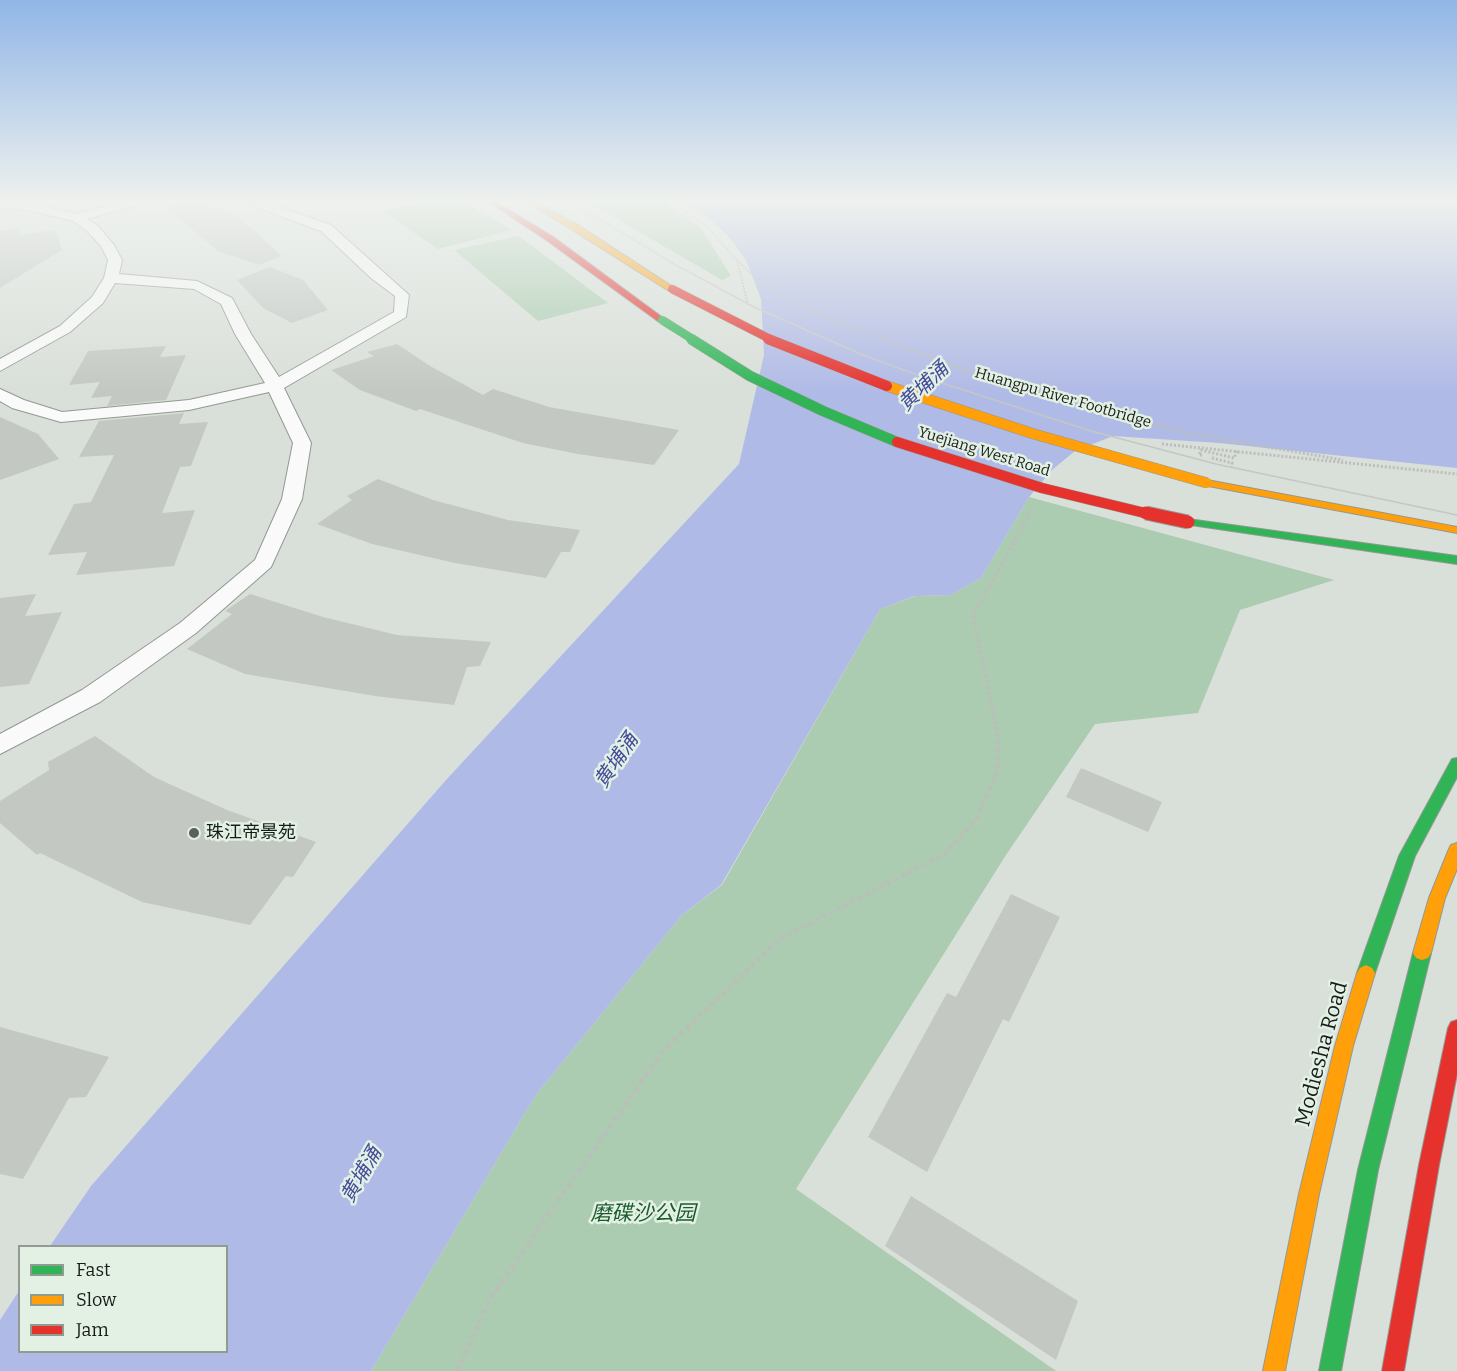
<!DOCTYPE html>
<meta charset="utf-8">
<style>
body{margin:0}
#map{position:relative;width:1457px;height:1371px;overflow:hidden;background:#d9dfd9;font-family:Bitter,serif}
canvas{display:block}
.legend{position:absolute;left:18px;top:1245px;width:210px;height:108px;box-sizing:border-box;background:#e3f0e4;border:2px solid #929b92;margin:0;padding:8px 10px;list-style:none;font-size:18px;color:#181c18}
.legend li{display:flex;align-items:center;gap:12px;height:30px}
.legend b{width:30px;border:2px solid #929b92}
</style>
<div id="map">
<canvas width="1457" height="1371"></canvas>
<ul class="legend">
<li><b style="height:8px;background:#30b455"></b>Fast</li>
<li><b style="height:8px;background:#ff9f0a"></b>Slow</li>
<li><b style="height:8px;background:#e5322d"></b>Jam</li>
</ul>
</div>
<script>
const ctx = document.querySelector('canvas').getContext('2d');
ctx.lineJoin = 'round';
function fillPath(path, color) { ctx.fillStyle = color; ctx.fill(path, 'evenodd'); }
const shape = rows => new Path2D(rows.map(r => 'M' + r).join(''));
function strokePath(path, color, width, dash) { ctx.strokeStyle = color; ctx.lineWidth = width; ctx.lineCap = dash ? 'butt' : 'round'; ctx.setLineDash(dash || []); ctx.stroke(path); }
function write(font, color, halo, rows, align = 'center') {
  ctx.font = font + ' Bitter,"Noto Sans SC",serif'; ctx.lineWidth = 5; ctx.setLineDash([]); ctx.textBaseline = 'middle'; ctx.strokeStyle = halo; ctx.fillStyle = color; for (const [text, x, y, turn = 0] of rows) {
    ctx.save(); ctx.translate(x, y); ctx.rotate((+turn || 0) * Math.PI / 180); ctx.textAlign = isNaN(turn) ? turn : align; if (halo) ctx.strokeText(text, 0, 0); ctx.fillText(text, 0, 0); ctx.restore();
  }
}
fillPath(shape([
 [423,202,464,202,512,230,438,249,382,211],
 [587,202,664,202,700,227,731,276,722,280],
 [519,236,608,303,538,321,454,250],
 [1029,497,1334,580,1240,610,1198,713,1095,724,1004,858,796,1189,1056,1371,371,1371,535,1096,682,915,722,885,880,609,916,596,951,595,981,578]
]), '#abccb0');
fillPath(shape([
 [684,202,1457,202,1457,468,1219,443,1113,436,1075,451,1053,469,1029,497,981,578,951,595,915,596,880,609,721,885,682,915,535,1096,371,1371,0,1371,0,1320,19,1291,20,1352,226,1352,226,1246,50,1246,91,1186,446,780,739,464,764,355,761,299,746,260,731,239,712,221]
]), '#b0bae6');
fillPath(shape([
 [185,202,198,202,235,214,282,256,259,265,218,251,167,208],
 [19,228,21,235,56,230,62,250,0,288,0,231],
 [270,267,303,280,328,310,292,323,263,308,237,280],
 [397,344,430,366,483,395,493,389,549,407,679,430,654,465,578,454,523,443,420,409,416,411,360,390,331,370,374,356,367,352],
 [166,346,160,357,186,355,166,400,107,406,112,396,91,398,100,382,69,385,88,351],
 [184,413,179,424,208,422,191,466,180,467,162,513,195,510,174,566,76,575,87,552,48,555,74,504,91,502,114,455,79,457,99,421],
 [0,417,38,434,59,459,0,480],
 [378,479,433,500,508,520,580,530,570,552,561,552,546,578,455,563,372,544,317,524,352,500,347,496],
 [36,594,25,616,62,612,29,684,0,687,0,598],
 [250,594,323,617,397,635,491,642,480,666,467,667,454,705,375,696,245,674,187,649,232,614,225,611],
 [95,736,154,777,227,810,316,842,293,877,286,876,250,925,142,902,40,853,37,855,0,823,0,801,49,770,48,762],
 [1081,768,1162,802,1148,832,1066,797],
 [1011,894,1060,917,1009,1022,1003,1019,927,1172,868,1137,947,993,956,997],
 [0,1027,109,1057,86,1097,69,1098,23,1179,0,1174],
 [911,1196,1078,1301,1056,1360,885,1246]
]), '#c3c8c3');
const street = shape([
 [0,202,31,203,77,214,121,202,139,202,137,205,87,219,97,225,114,245,122,260,119,274,197,281,232,298,251,334,279,377,394,312,395,296,371,278,321,231,250,205,248,202,264,202,331,225,409,295,406,317,284,388,311,443,302,499,271,567,196,633,100,702,0,754,0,734,82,690,180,623,255,560,282,499,293,443,269,392,189,410,61,422,12,408,0,401,0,389,24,400,62,412,189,400,265,383,235,334,221,304,194,289,115,283,103,303,70,332,0,371,0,359,60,326,92,297,104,278,108,260,101,246,87,231,73,221,31,211,0,207,0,202]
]);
const fast = shape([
 [1188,519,1457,556,1457,564,1184,524,1184,520,1188,519],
 [1457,758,1457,777,1415,856,1375,973,1372,978,1366,981,1360,978,1357,973,1399,856,1452,759,1457,758],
 [1422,946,1428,948,1431,953,1378,1170,1341,1371,1319,1371,1358,1170,1413,953,1416,948,1422,946]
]);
const slow = shape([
 [528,202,535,202,578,225,676,289,669,291,528,202],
 [1207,480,1457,527,1457,533,1203,485,1202,483,1207,480],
 [1457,843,1457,869,1445,898,1431,953,1428,958,1422,960,1416,958,1413,953,1429,898,1449,849,1451,845,1457,843],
 [1366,965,1372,968,1375,973,1353,1046,1319,1194,1285,1371,1263,1371,1299,1194,1335,1046,1357,973,1360,968,1366,965]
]);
const jam = shape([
 [489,202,496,202,552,236,666,320,659,322,546,240,489,202],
 [1457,1020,1457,1074,1439,1165,1404,1371,1382,1371,1419,1165,1448,1028,1451,1022,1457,1020]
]);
strokePath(street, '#949894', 2);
strokePath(fast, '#949894', 2);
strokePath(slow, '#949894', 2);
strokePath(jam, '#949894', 2);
strokePath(shape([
 [672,202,707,227,737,260,748,305],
 [737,260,764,286,816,313,887,340]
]), '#bbbebb', 2, [1.5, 1.5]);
strokePath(shape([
 [883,339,966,370,1186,433,1343,460],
 [1162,444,1457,474],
 [1202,455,1199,455,1201,450,1234,458,1237,451],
 [1212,458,1232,463,1231,467],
 [1029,515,1033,508]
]), '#bbbebb', 3, [2, 2]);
strokePath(shape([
 [998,736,973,616,1030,513]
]), '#bbbebb', 4, [3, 3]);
strokePath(shape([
 [699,1016,780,939,946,853,976,819,997,772,998,734]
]), '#bbbebb', 4.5, [4, 4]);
strokePath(shape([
 [457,1371,491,1297,662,1052,701,1015]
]), '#bbbebb', 5, [4.5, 4.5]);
fillPath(street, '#f9faf9');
fillPath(fast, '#30b455');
fillPath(slow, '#ff9f0a');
fillPath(jam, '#e5322d');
strokePath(shape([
 [571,202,674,264,754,307,863,355,920,376,1091,431,1216,464,1457,515]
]), '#c5c6c5', 1.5);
const fastBridgeFar1 = shape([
 [662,320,694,340]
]);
const fastBridge = shape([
 [691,339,750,376,823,411,897,442]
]);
const slowBridge = shape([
 [887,386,1034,434,1207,483]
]);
const jamBridgeFar2 = shape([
 [672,289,772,340]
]);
const jamBridgeFar1 = shape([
 [768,339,887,386],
 [897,442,1042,488,1153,515]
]);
const jamBridge = shape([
 [1146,513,1188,522]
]);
strokePath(fastBridgeFar1, '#949894', 9, []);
strokePath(fastBridge, '#949894', 11, []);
strokePath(slowBridge, '#949894', 11, []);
strokePath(jamBridgeFar2, '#949894', 9, []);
strokePath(jamBridgeFar1, '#949894', 11, []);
strokePath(jamBridge, '#949894', 15, []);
strokePath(fastBridgeFar1, '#30b455', 8);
strokePath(fastBridge, '#30b455', 10);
strokePath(slowBridge, '#ff9f0a', 10);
strokePath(jamBridgeFar2, '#e5322d', 8);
strokePath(jamBridgeFar1, '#e5322d', 10);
strokePath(jamBridge, '#e5322d', 13);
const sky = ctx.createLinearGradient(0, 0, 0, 393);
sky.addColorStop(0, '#91b6e7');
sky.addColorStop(0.51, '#eef1ee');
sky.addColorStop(1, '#eef1ee00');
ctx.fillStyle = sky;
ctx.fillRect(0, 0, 1457, 393);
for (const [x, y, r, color] of [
 [194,833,6,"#5c605c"]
]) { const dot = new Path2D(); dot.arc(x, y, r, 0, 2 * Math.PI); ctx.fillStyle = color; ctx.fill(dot); strokePath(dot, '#e3f0e4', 2); }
write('15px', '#181c18', '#e3f0e4', [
 ["Huangpu River Footbridge",1063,398,16],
 ["Yuejiang West Road",984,452,17]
]);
write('18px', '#181c18', '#e3f0e4', [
 ["珠江帝景苑",206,833]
], 'left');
write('italic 20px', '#444c9a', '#e3f0e4', [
 ["黄埔涌",924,387,-44],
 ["黄埔涌",617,761,-56],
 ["黄埔涌",362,1175,-60]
]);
write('21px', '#181c18', '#e3f0e4', [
 ["Modiesha Road",1322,1054,-75]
]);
write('italic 21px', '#1c5b2c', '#e3f0e4', [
 ["磨碟沙公园",643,1214]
]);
</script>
